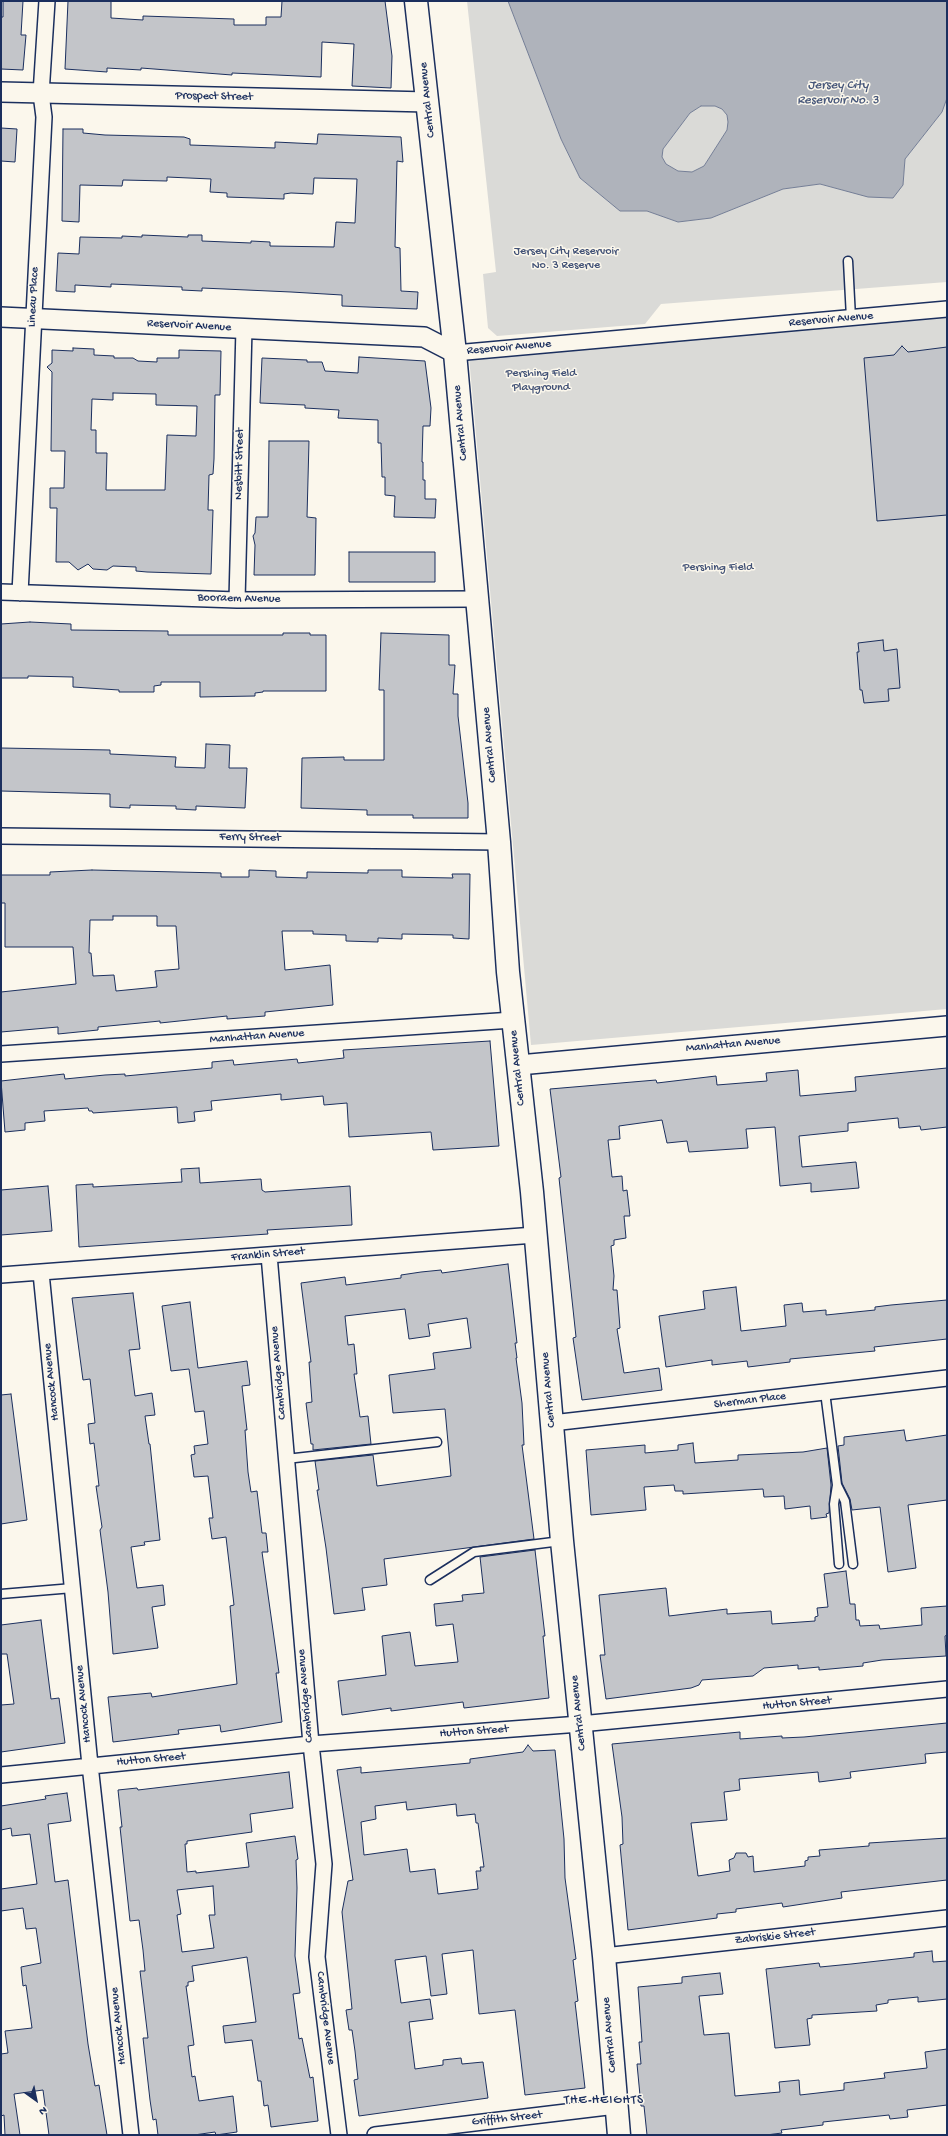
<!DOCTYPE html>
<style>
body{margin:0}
#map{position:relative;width:948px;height:2136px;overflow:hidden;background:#fbf7ec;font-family:"Gochi Hand",sans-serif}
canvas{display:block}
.frame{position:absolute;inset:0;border:2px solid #1b2f5e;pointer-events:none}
.north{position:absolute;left:16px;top:2080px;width:40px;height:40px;-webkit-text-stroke:3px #fbf7ec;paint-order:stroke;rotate:147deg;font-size:11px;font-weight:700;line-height:16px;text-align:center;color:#1b2f5e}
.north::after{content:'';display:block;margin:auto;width:14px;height:18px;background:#1b2f5e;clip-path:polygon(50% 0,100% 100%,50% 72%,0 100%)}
</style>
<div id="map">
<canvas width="948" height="2136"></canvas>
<div class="frame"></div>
<div class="north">N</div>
</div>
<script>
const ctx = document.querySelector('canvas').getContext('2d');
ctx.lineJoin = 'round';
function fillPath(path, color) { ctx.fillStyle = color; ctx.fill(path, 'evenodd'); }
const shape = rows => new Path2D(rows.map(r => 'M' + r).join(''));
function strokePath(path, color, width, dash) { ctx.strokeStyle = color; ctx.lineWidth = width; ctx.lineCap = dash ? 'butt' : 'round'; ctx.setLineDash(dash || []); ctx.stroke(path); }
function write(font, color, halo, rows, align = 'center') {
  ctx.font = font + ' "Gochi Hand",sans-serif'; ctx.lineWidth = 3; ctx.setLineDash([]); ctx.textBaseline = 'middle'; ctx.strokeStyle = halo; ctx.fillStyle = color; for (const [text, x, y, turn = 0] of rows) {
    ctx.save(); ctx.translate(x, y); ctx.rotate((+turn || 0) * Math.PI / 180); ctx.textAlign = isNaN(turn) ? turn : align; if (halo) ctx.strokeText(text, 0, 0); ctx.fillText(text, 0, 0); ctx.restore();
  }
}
fillPath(shape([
 [467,1,508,1,561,139,580,178,621,211,647,211,678,222,711,218,783,189,820,184,846,191,903,185,905,159,942,112,947,98,947,282,661,304,645,324,497,336,488,328,483,274,496,272],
 [701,106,715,106,722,109,727,115,729,122,727,130,704,166,692,172,678,171,666,164,662,157,663,149,690,113],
 [947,315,947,1009,531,1045,469,357]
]), '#dadad7');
const water = shape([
 [508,1,947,1,947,98,942,112,905,159,903,185,893,198,868,197,820,184,783,189,711,218,678,222,647,211,620,211,580,178,561,139,508,1],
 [701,106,715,106,722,109,727,115,728,122,727,130,704,166,692,172,678,171,666,164,662,157,663,149,690,113,701,106]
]);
fillPath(water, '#afb3bb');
strokePath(water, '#747e96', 1);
const building = shape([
 [3,1,23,1,21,35,26,35,23,70,1,69,1,17,3,17,3,1],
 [68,1,111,1,111,18,143,20,143,16,234,19,234,25,266,25,266,17,281,17,282,1,385,1,392,56,391,88,352,86,354,44,322,42,321,77,232,73,232,75,141,68,141,70,107,68,107,72,65,69,68,1],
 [1,128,17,129,15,162,1,161,1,128],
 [63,129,83,129,83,133,105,135,184,137,190,139,190,145,275,148,275,142,317,144,318,134,401,137,403,162,397,161,395,247,400,248,401,291,418,292,417,309,342,306,342,295,291,292,202,288,202,291,182,290,182,287,111,284,111,287,75,285,75,292,56,291,58,253,79,254,80,237,122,238,122,236,142,237,142,235,188,237,188,235,202,235,202,241,251,243,251,241,270,242,270,246,334,247,336,222,355,223,357,179,314,178,313,194,291,193,284,194,284,199,227,197,227,193,210,192,211,179,167,177,167,181,123,180,122,186,80,185,79,222,62,221,63,129],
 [902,346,908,352,947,347,947,515,877,521,864,358,894,355,902,346],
 [73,348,94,349,94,355,114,356,114,358,133,358,138,361,157,362,157,358,179,358,179,350,221,351,220,395,215,395,214,459,213,474,209,475,208,510,213,510,211,574,147,572,136,571,136,567,113,566,107,570,93,569,88,564,78,570,69,562,56,562,57,508,50,508,50,488,64,488,65,451,51,451,52,372,47,367,52,363,52,350,73,351,73,348],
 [113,393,156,394,156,405,197,406,196,436,167,435,165,490,106,490,107,453,96,453,96,430,91,430,92,399,113,400,113,393],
 [359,357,425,361,431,408,430,426,423,426,422,462,423,462,423,480,425,480,425,499,436,499,435,518,394,517,395,496,385,495,385,477,382,477,381,443,378,443,378,420,338,418,339,410,305,408,305,405,260,403,262,358,307,360,307,362,322,362,325,371,358,373,359,357],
 [269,441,309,441,307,517,316,518,315,575,254,575,255,545,253,536,255,533,256,517,268,517,269,441],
 [349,552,435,552,435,582,349,582,349,552],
 [30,622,71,624,71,630,168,631,168,635,283,635,283,633,310,633,310,635,326,635,326,691,263,691,263,692,255,693,255,696,200,697,200,682,161,682,161,685,154,686,154,692,119,692,119,690,73,687,73,677,28,676,28,678,1,678,1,624,30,622],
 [381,633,449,635,449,665,455,665,453,694,458,694,458,716,468,803,468,818,413,818,413,815,367,815,367,810,301,808,302,758,344,757,344,760,384,760,384,690,379,690,381,633],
 [883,640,884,651,897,649,900,688,888,689,889,701,864,703,862,690,860,690,857,652,859,652,858,643,883,640],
 [206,744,230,745,229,768,247,768,245,808,196,806,196,810,176,809,176,806,130,805,130,808,110,807,110,794,1,791,1,748,110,750,110,754,176,757,175,767,205,768,206,744],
 [92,870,221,873,221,877,249,877,249,870,276,871,276,877,307,878,307,872,368,873,368,870,402,870,402,877,453,878,452,874,470,874,469,939,453,938,453,935,402,934,402,939,378,938,378,942,346,941,346,935,313,934,313,931,282,931,285,970,330,965,333,1005,265,1012,265,1016,227,1019,227,1016,160,1023,160,1021,140,1023,98,1027,98,1030,58,1034,58,1027,1,1032,1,992,76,984,73,947,5,947,5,903,1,903,1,875,50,875,50,872,92,870],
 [113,916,157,916,157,926,176,926,179,969,155,971,157,987,116,991,114,975,93,976,91,953,89,953,90,920,113,920,113,916],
 [490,1041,499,1146,433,1150,431,1132,349,1137,347,1103,324,1105,323,1096,281,1100,281,1094,211,1101,212,1110,194,1112,195,1121,178,1123,177,1107,93,1113,92,1111,89,1111,88,1108,44,1111,45,1121,25,1123,25,1130,5,1132,1,1081,64,1074,65,1079,105,1075,125,1074,125,1076,212,1068,212,1062,233,1060,234,1065,297,1059,298,1063,344,1058,343,1050,490,1041],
 [947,1068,947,1127,921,1130,920,1126,899,1128,898,1118,848,1123,848,1131,799,1136,802,1167,856,1162,859,1188,811,1192,811,1183,780,1186,775,1127,746,1129,748,1148,689,1152,687,1141,667,1143,662,1120,619,1126,620,1139,608,1140,612,1177,622,1176,623,1191,627,1190,630,1216,624,1216,626,1238,614,1240,614,1245,611,1246,614,1276,613,1290,617,1290,620,1328,617,1329,624,1373,659,1368,662,1390,582,1400,573,1338,576,1337,559,1178,561,1177,550,1089,656,1080,657,1083,716,1076,717,1085,767,1081,766,1073,798,1070,800,1096,856,1091,855,1077,947,1068],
 [199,1168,200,1183,261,1179,262,1190,265,1192,350,1186,352,1225,267,1230,268,1234,79,1247,76,1185,93,1184,93,1187,182,1182,181,1169,199,1168],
 [48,1186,52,1231,1,1235,1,1190,48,1186],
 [508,1264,517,1343,515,1343,517,1358,516,1358,522,1403,524,1445,522,1445,534,1539,384,1559,387,1585,362,1588,365,1610,334,1614,326,1548,317,1490,319,1490,315,1461,373,1455,377,1486,451,1476,445,1409,393,1413,389,1375,435,1369,433,1353,471,1348,467,1318,428,1324,430,1336,409,1339,405,1309,345,1316,348,1345,354,1344,357,1374,354,1374,360,1417,368,1416,371,1444,313,1450,313,1444,311,1444,306,1403,312,1402,309,1362,311,1362,301,1283,345,1277,346,1285,401,1278,401,1275,421,1272,441,1270,442,1273,508,1264],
 [736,1287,741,1331,786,1326,784,1305,802,1303,803,1312,826,1310,826,1315,875,1310,875,1307,891,1305,947,1300,947,1339,874,1347,875,1351,790,1359,790,1362,748,1367,747,1361,712,1365,712,1360,666,1367,659,1316,705,1309,703,1291,736,1287],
 [133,1293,140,1349,129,1350,135,1396,152,1393,155,1415,145,1416,149,1444,150,1444,160,1540,144,1542,145,1545,131,1547,137,1588,163,1585,165,1605,152,1607,158,1648,113,1654,108,1592,100,1530,102,1527,96,1486,99,1486,94,1443,90,1444,88,1424,95,1423,90,1379,83,1380,72,1298,133,1293],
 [190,1302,198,1368,247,1361,250,1385,242,1386,247,1430,245,1430,248,1472,251,1492,257,1491,262,1533,266,1533,268,1552,262,1552,279,1673,276,1673,282,1722,221,1732,220,1725,178,1730,179,1734,113,1742,108,1697,151,1693,152,1697,237,1684,230,1606,234,1605,226,1537,212,1539,209,1518,213,1518,208,1476,194,1477,191,1455,195,1454,194,1446,208,1444,204,1411,195,1412,189,1369,171,1371,162,1306,190,1302],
 [11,1394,27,1520,1,1524,1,1395,11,1394],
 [904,1430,906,1441,947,1435,947,1500,908,1505,916,1568,888,1572,880,1507,852,1510,850,1499,842,1483,838,1446,844,1445,844,1437,904,1430],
 [693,1443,695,1463,738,1460,738,1455,803,1452,827,1448,831,1485,829,1513,826,1514,827,1517,811,1519,810,1506,785,1509,784,1496,764,1497,763,1489,683,1494,683,1491,675,1491,674,1485,644,1487,646,1510,591,1515,586,1450,645,1445,645,1453,678,1450,678,1445,693,1443],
 [535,1550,545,1636,543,1636,549,1698,464,1708,463,1702,391,1711,391,1708,342,1715,338,1681,386,1675,382,1636,410,1632,415,1666,458,1662,453,1624,436,1626,434,1604,463,1601,462,1595,484,1593,480,1557,535,1550],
 [846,1571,850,1604,855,1604,856,1620,859,1620,860,1626,879,1625,880,1629,922,1625,921,1608,947,1606,947,1635,945,1636,946,1656,882,1660,863,1663,863,1666,819,1670,819,1667,798,1669,798,1665,764,1668,753,1676,702,1680,699,1685,691,1688,606,1699,600,1655,605,1655,599,1595,666,1588,669,1616,727,1609,727,1614,771,1611,772,1624,815,1621,815,1617,818,1616,817,1608,828,1607,824,1574,846,1571],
 [41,1620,51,1699,59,1698,65,1743,1,1752,1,1705,14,1704,7,1654,1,1654,1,1625,41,1620],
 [947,1723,947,1752,925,1754,926,1763,850,1772,851,1778,819,1782,818,1772,739,1779,740,1790,724,1792,727,1820,691,1823,698,1876,730,1871,729,1860,734,1858,736,1853,746,1853,748,1857,753,1856,754,1872,805,1866,805,1861,808,1860,808,1857,820,1856,819,1850,869,1846,869,1843,947,1838,947,1880,841,1892,842,1898,783,1907,782,1903,736,1909,736,1912,717,1914,717,1918,628,1930,620,1845,623,1844,622,1817,612,1744,740,1732,740,1739,782,1736,782,1738,804,1737,947,1723],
 [528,1745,533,1751,555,1750,564,1839,565,1878,576,1959,573,1960,578,2001,575,2002,585,2088,525,2095,515,2010,479,2014,473,1950,442,1954,447,1994,431,1996,426,1956,395,1960,401,2003,430,1999,433,2019,409,2022,415,2069,443,2065,443,2060,461,2058,462,2064,483,2062,488,2098,359,2116,354,2080,358,2079,355,2051,352,2030,349,2030,346,2010,352,2009,342,1912,348,1881,353,1880,337,1770,361,1767,361,1773,470,1763,470,1759,523,1752,528,1745],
 [406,1802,407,1810,456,1804,457,1816,475,1814,476,1823,478,1823,484,1867,480,1867,481,1871,476,1871,478,1889,438,1894,435,1869,410,1872,407,1849,364,1855,361,1822,376,1819,375,1806,406,1802],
 [289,1772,293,1808,250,1814,252,1832,187,1841,187,1844,185,1844,187,1872,196,1871,196,1873,249,1867,246,1843,295,1836,298,1859,296,1860,297,1888,295,1956,300,1993,293,1994,299,2039,302,2038,310,2078,313,2077,318,2121,271,2127,268,2105,264,2106,261,2081,258,2081,252,2040,225,2043,223,2026,256,2022,247,1957,192,1966,194,1981,188,1982,188,1986,186,1986,194,2045,188,2046,192,2077,195,2076,199,2101,233,2096,237,2132,216,2135,215,2132,194,2135,158,2135,156,2119,153,2120,150,2100,143,2038,148,2038,140,1971,145,1971,143,1950,139,1920,130,1921,120,1827,122,1827,118,1790,137,1788,138,1790,289,1772],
 [213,1886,215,1915,209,1915,214,1948,182,1952,177,1915,181,1914,177,1890,213,1886],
 [67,1793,71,1821,48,1824,55,1882,68,1880,88,2044,95,2086,99,2085,107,2135,49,2135,43,2090,14,2094,20,2135,5,2135,4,2115,1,2116,1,2054,8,2053,5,2031,32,2028,26,1985,23,1986,21,1967,41,1963,36,1928,26,1929,23,1908,1,1911,1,1889,37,1884,30,1834,12,1836,11,1828,1,1830,1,1806,46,1799,45,1796,67,1793],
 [932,1951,933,1962,947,1961,947,1999,918,2002,918,1997,888,2000,888,2003,876,2005,877,2011,812,2015,812,2018,807,2019,810,2045,775,2048,766,1969,819,1963,820,1967,851,1964,914,1957,914,1953,932,1951],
 [720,1973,723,1994,699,1996,704,2035,729,2033,735,2096,780,2092,779,2082,799,2080,800,2095,844,2090,844,2083,885,2078,884,2073,927,2068,925,2052,947,2049,947,2105,907,2110,908,2117,890,2119,889,2115,823,2122,823,2125,781,2130,782,2133,766,2135,647,2135,644,2106,641,2106,637,2064,641,2064,639,2042,642,2042,638,1987,682,1983,682,1977,720,1973]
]);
fillPath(building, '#c3c5c9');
strokePath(building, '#1b2f5e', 1);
const service = shape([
 [848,261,851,318],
 [825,1392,837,1485,845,1501,853,1564],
 [286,1459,437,1442],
 [837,1485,834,1504,839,1564],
 [430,1580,474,1552,561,1541],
 [1,1594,73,1588]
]);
const minor = shape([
 [455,353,947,309],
 [1,592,237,600,477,599],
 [20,593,44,117,41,94,47,1],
 [237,600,244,328],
 [1,836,499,842],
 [1,1054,513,1020],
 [269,1255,311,1744,324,1864,317,1957,339,2135],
 [41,1273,90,1765,131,2135],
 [1,1275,535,1235],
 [552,1423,947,1378],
 [1,1775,311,1744,580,1724,947,1689],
 [604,1956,947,1918],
 [375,2135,616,2106]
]);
const tertiary = shape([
 [1,92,428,102],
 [1,317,424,337,455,353],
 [519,1065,947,1026]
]);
const secondary = shape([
 [416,1,455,353,499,842,508,972,532,1192,562,1541,604,1956,619,2135]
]);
strokePath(service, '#1b2f5e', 11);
strokePath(minor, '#1b2f5e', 18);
strokePath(tertiary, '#1b2f5e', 22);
strokePath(secondary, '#1b2f5e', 25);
strokePath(service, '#fbf7ec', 8);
strokePath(minor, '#fbf7ec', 15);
strokePath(tertiary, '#fbf7ec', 19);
strokePath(secondary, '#fbf7ec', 22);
write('12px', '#1b2f5e', '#fbf7ec', [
 ["Prospect Street",214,97,1],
 ["Central Avenue",428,100,-96],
 ["Lineau Place",34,297,-87],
 ["Reservoir Avenue",831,320,-5],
 ["Reservoir Avenue",189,326,3],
 ["Reservoir Avenue",509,348,-5],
 ["Central Avenue",461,423,-95],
 ["Nesbitt Street",240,464,-89],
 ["Booraem Avenue",239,599,1],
 ["Central Avenue",490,745,-95],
 ["Ferry Street",250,838,1],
 ["Manhattan Avenue",257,1037,-4],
 ["Manhattan Avenue",733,1045,-5],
 ["Central Avenue",518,1068,-96],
 ["Franklin Street",268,1255,-5],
 ["Cambridge Avenue",279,1373,-95],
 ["Hancock Avenue",52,1382,-96],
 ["Central Avenue",549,1390,-95],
 ["Sherman Place",750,1401,-7],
 ["Cambridge Avenue",306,1696,-95],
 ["Hancock Avenue",84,1704,-96],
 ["Hutton Street",797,1704,-5],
 ["Central Avenue",579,1713,-96],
 ["Hutton Street",474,1732,-4],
 ["Hutton Street",151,1760,-5],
 ["Zabriskie Street",775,1937,-6],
 ["Cambridge Avenue",325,2018,83],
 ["Hancock Avenue",119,2026,-96],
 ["Central Avenue",610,2035,-95],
 ["Griffith Street",507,2119,-6]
]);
write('12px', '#415176', '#fbf7ec', [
 ["Jersey City Reservoir",566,252],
 ["No. 3 Reserve",566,266],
 ["Pershing Field",541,374],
 ["Playground",541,388],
 ["Pershing Field",718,568]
]);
write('italic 13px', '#47577a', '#fbf7ec', [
 ["Jersey City",838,86],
 ["Reservoir No. 3",838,101]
]);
ctx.letterSpacing = '1px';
write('13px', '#1b2f5e', '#fbf7ec', [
 ["THE HEIGHTS",604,2101]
]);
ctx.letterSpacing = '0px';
</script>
